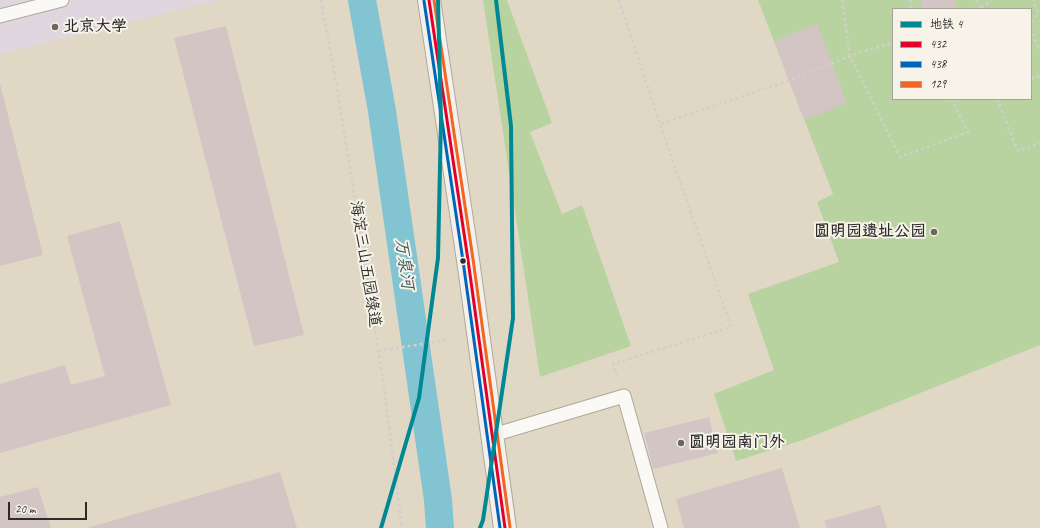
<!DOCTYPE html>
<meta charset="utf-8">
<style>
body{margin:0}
#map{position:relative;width:1040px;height:528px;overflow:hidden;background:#e0d8c5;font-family:Caveat,"LXGW WenKai TC",sans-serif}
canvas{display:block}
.legend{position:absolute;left:892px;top:8px;width:140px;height:92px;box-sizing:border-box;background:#f7f3e8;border:1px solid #a5a39c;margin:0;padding:5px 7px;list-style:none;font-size:12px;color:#2b2b2b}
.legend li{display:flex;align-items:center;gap:8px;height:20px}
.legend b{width:20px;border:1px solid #a5a39c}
.scale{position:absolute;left:8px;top:502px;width:79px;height:18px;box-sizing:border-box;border:2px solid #2b2b2b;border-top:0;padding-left:5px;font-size:12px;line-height:14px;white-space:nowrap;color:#2b2b2b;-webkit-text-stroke:3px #f7f3e8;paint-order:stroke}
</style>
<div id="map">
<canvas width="1040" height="528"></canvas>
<ul class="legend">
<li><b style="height:5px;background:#008994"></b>地铁 4</li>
<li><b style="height:5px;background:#e4002b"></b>432</li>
<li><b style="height:5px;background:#0065bd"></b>438</li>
<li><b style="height:5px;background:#f26522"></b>129</li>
</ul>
<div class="scale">20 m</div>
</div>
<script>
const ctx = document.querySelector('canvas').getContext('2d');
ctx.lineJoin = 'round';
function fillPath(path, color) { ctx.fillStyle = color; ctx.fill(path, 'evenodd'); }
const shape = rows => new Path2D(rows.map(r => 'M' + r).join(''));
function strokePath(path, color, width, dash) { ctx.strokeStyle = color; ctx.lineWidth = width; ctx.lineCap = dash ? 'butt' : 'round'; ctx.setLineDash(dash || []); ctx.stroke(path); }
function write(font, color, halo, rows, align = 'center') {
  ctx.font = font + ' Caveat,"LXGW WenKai TC",sans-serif'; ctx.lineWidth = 4; ctx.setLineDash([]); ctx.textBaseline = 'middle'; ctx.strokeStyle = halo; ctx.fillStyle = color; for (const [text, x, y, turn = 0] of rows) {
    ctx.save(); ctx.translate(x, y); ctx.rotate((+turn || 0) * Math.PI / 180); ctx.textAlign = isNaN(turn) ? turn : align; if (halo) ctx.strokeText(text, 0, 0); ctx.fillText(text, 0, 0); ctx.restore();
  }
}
fillPath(shape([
 [0,0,220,0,0,54]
]), '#dfd6df');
fillPath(shape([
 [483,0,507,0,552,123,530,132,562,214,582,205,631,346,540,377],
 [758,0,1040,0,1040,345,803,440,736,461,714,394,774,370,748,294,839,262,817,202,833,194],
 [893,9,1031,9,1031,99,893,99]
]), '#b8d3a0');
strokePath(shape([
 [362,0,382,111,438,500,440,528]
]), '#83c4d3', 28);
fillPath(shape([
 [920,0,954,0,958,9,923,9],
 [817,24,847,103,804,120,774,41],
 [226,26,304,335,254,346,174,38],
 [0,83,43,255,0,266],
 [120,221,171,405,0,453,0,384,65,365,71,385,105,376,67,236],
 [709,417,718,453,653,469,644,433],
 [782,468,800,528,684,528,676,499],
 [280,472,297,528,87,528],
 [38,487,51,528,0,528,0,497],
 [880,505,887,528,827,528,824,521]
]), '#d2c5c3');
const lane = shape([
 [0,16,62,0],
 [493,435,624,396,661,528]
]);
const secondary = shape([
 [429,0,468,260,505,528]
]);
strokePath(lane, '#ada89c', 15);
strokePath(secondary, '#ada89c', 24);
strokePath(shape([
 [321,0,338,93,384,387,402,528],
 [619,0,660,124,790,80,850,56,893,42],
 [842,0,850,56,900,157,968,132,951,99],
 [910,0,912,9],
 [976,0,982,9],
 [981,8,991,0],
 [1031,22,1038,13,1033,0],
 [1031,28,1040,52],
 [1031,79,1040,76],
 [997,99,1018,151,1040,143],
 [378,351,448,340],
 [617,377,613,364,731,327,660,124]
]), '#d1cfc9', 2.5, [3, 3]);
strokePath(lane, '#faf9f6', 13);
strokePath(secondary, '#f4f1ec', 22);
strokePath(shape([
 [429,0,468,260,505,528]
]), '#e4002b', 3);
strokePath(shape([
 [424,1,463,261,500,528]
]), '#0065bd', 3);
strokePath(shape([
 [434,0,473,259,510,527]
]), '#f26522', 3);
strokePath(shape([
 [381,528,419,398,438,258,441,120,438,0],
 [480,528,483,520,513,318,511,126,496,0]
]), '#008994', 4);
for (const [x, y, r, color] of [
 [55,27,4,"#6a6861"],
 [934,232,4,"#6a6861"],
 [463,261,3.5,"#2b2b2b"],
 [681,443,4,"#6a6861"]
]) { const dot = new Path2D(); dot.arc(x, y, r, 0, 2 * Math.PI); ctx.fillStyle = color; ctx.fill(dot); strokePath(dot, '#f7f3e8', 1.5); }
write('bold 16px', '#2b2b2b', '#f7f3e8', [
 ["北京大学",63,27],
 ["圆明园遗址公园",926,232,"right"],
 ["圆明园南门外",689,443]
], 'left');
write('16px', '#2b2b2b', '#f7f3e8', [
 ["海淀三山五园绿道",365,264,81]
]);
write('italic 17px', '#39565f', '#f7f3e8', [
 ["万泉河",404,264,82]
]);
</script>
